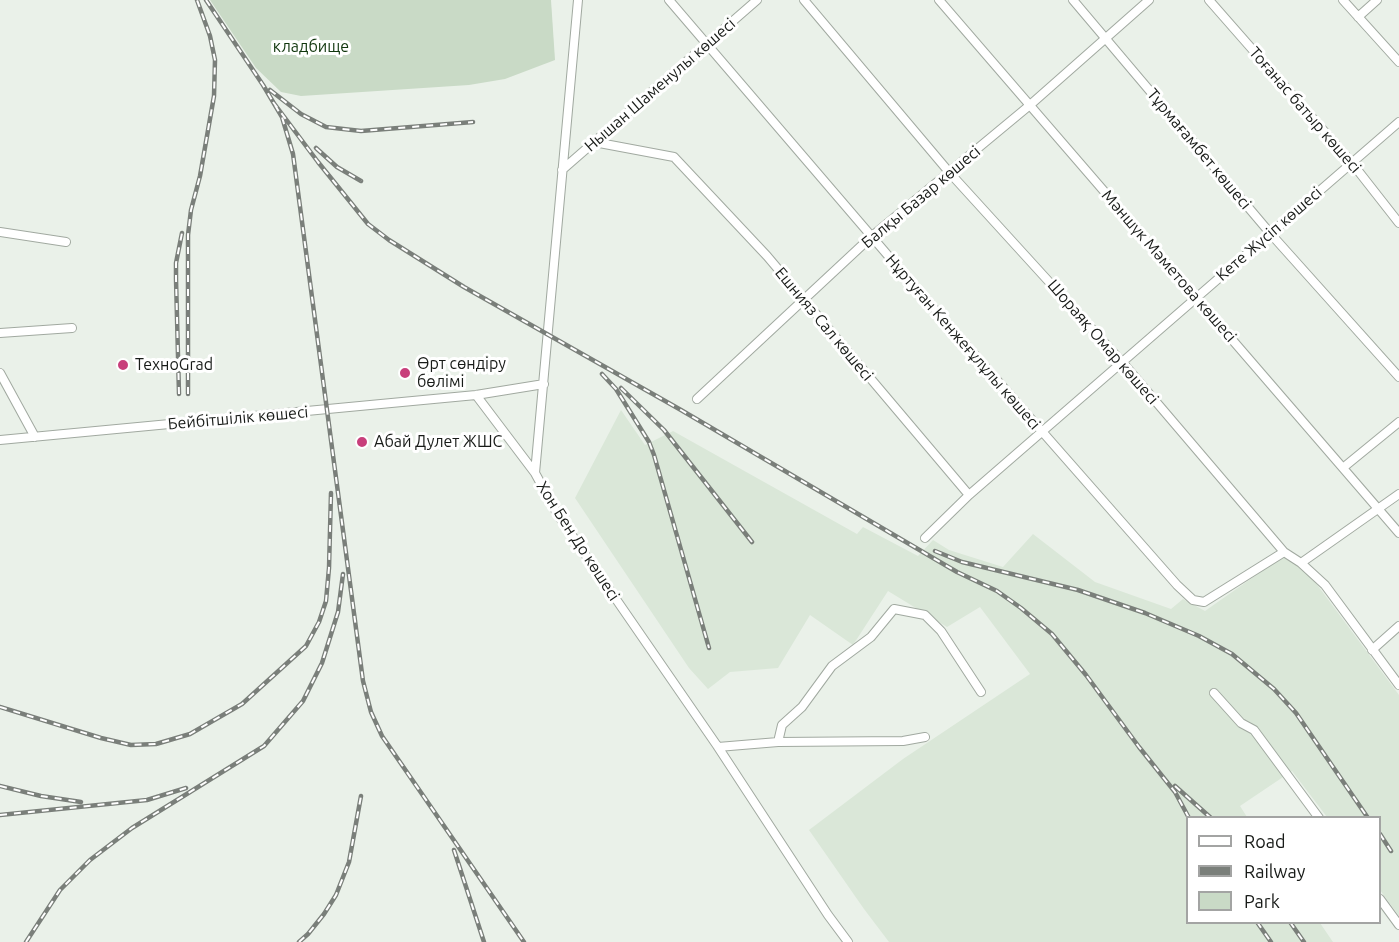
<!DOCTYPE html>
<meta charset="utf-8">
<style>
body{margin:0}
#map{position:relative;width:1399px;height:942px;overflow:hidden;background:#eaf1e9;font-family:Ubuntu,sans-serif}
canvas{display:block}
.legend{position:absolute;left:1186px;top:816px;width:195px;height:108px;box-sizing:border-box;background:#fff;border:2px solid #a3a4a3;margin:0;padding:8px 10px;list-style:none;font-size:18px;color:#181b18}
.legend li{display:flex;align-items:center;gap:12px;height:30px}
.legend b{width:30px;border:2px solid #a3a4a3}
</style>
<div id="map">
<canvas width="1399" height="942"></canvas>
<ul class="legend">
<li><b style="height:8px;background:#fff"></b>Road</li>
<li><b style="height:8px;background:#7a7f7a"></b>Railway</li>
<li><b style="height:16px;background:#c9dac6"></b>Park</li>
</ul>
</div>
<script>
const ctx = document.querySelector('canvas').getContext('2d');
ctx.lineJoin = 'round';
function fillPath(path, color) { ctx.fillStyle = color; ctx.fill(path, 'evenodd'); }
const shape = rows => new Path2D(rows.map(r => 'M' + r).join(''));
function strokePath(path, color, width, dash) { ctx.strokeStyle = color; ctx.lineWidth = width; ctx.lineCap = dash ? 'butt' : 'round'; ctx.setLineDash(dash || []); ctx.stroke(path); }
function write(font, color, halo, rows, align = 'center') {
  ctx.font = font + ' Ubuntu,sans-serif'; ctx.lineWidth = 6; ctx.setLineDash([]); ctx.textBaseline = 'middle'; ctx.strokeStyle = halo; ctx.fillStyle = color; for (const [text, x, y, turn = 0] of rows) {
    ctx.save(); ctx.translate(x, y); ctx.rotate((+turn || 0) * Math.PI / 180); ctx.textAlign = isNaN(turn) ? turn : align; if (halo) ctx.strokeText(text, 0, 0); ctx.fillText(text, 0, 0); ctx.restore();
  }
}
fillPath(shape([
 [621,410,645,445,673,431,857,534,863,527,918,556,933,540,949,550,1003,567,1033,534,1095,582,1171,609,1183,599,1205,611,1282,557,1301,563,1399,695,1399,916,1380,890,1380,818,1327,817,1292,771,1240,806,1247,817,1188,818,1188,922,1320,923,1333,942,889,942,864,909,809,830,903,759,1030,674,980,607,947,627,888,591,853,645,810,615,778,668,730,672,708,689,689,668,575,498]
]), '#dae7d8');
fillPath(shape([
 [210,0,551,0,555,60,505,79,469,85,301,96,281,92,256,68]
]), '#c9dac6');
const minor = shape([
 [578,0,535,473,558,515,718,747,828,915,848,942],
 [669,0,909,280,1177,585,1193,600,1204,602,1284,552],
 [804,0,949,172,1123,363,1284,552,1301,563,1325,585,1399,685],
 [939,0,1399,533],
 [1073,0,1270,233,1399,377],
 [1209,0,1352,163,1399,223],
 [1343,0,1399,62],
 [1358,17,1377,0],
 [594,142,674,157,767,256,969,495],
 [562,170,757,0],
 [0,232,66,242],
 [0,333,72,328],
 [0,373,35,437],
 [476,395,535,473],
 [697,399,872,236,1030,105,1149,0],
 [0,440,476,395,544,384],
 [1344,467,1399,422],
 [925,538,969,495,1399,122],
 [1301,563,1399,494],
 [1372,650,1399,626],
 [1214,693,1241,723,1254,730,1319,818],
 [778,742,782,725,802,707,832,666,871,637,894,609,925,615,941,631,981,692],
 [718,747,778,742,903,741,925,737],
 [1380,899,1399,925]
]);
strokePath(minor, '#a1a9a0', 10);
strokePath(minor, '#fff', 8);
const rail = shape([
 [206,0,263,85,282,117,293,154,363,681,371,712,382,736,524,942],
 [270,90,301,114,326,127,361,131,473,122],
 [273,102,318,162,368,224,389,240,464,287,681,410,957,572,997,591,1021,608,1052,634,1086,675,1139,747,1175,792,1189,818],
 [316,148,337,167,361,181],
 [602,374,616,389,649,442,654,455,709,648],
 [621,388,664,430,752,542],
 [179,394,176,279,176,263,182,233],
 [188,394,188,235,191,210,200,176,214,96,215,60,210,36,197,0],
 [935,551,962,562,1078,590,1145,613,1199,636,1232,654,1274,689,1296,713,1368,818],
 [0,707,101,738,131,745,156,744,190,734,242,704,306,646,319,622,326,601,329,568,331,493],
 [0,786,41,796,81,802],
 [1175,786,1211,818],
 [0,815,147,800,186,788],
 [1380,834,1391,851],
 [454,850,484,942],
 [1257,922,1271,942],
 [1290,922,1304,942],
 [26,942,60,890,90,860,132,828,264,746,303,701,322,663,338,612,343,574],
 [299,942,308,934,324,914,336,895,349,862,361,796]
]);
strokePath(rail, '#7a7f7a', 4.5);
strokePath(rail, '#fff', 2, [7]);
for (const [x, y, r, color] of [
 [123,365,6,"#c83f7b"],
 [405,373,6,"#c83f7b"],
 [362,442,6,"#c83f7b"]
]) { const dot = new Path2D(); dot.arc(x, y, r, 0, 2 * Math.PI); ctx.fillStyle = color; ctx.fill(dot); strokePath(dot, '#fff', 2); }
write('16px', '#10360d', '#fff', [
 ["кладбище",311,47]
]);
write('16px', '#181b18', '#fff', [
 ["Нышан Шаменулы көшесі",660,85,-41],
 ["Тоғанас батыр көшесі",1305,110,49],
 ["Тұрмағамбет көшесі",1199,149,50],
 ["Балқы Базар көшесі",921,197,-40],
 ["Кете Жүсіп көшесі",1269,234,-41],
 ["Мәншүк Мәметова көшесі",1169,266,49],
 ["Ешнияз Сал көшесі",824,324,50],
 ["Нұртуған Кенжеғұлұлы көшесі",963,342,49],
 ["Шораяқ Омар көшесі",1103,342,49],
 ["Бейбітшілік көшесі",238,418,-5],
 ["Хон Бен До көшесі",578,541,57]
]);
write('16px', '#181b18', '#fff', [
 ["Өрт сөндіру",417,364],
 ["бөлімі",417,382],
 ["ТехноGrad",135,365],
 ["Абай Дулет ЖШС",374,442]
], 'left');
</script>
